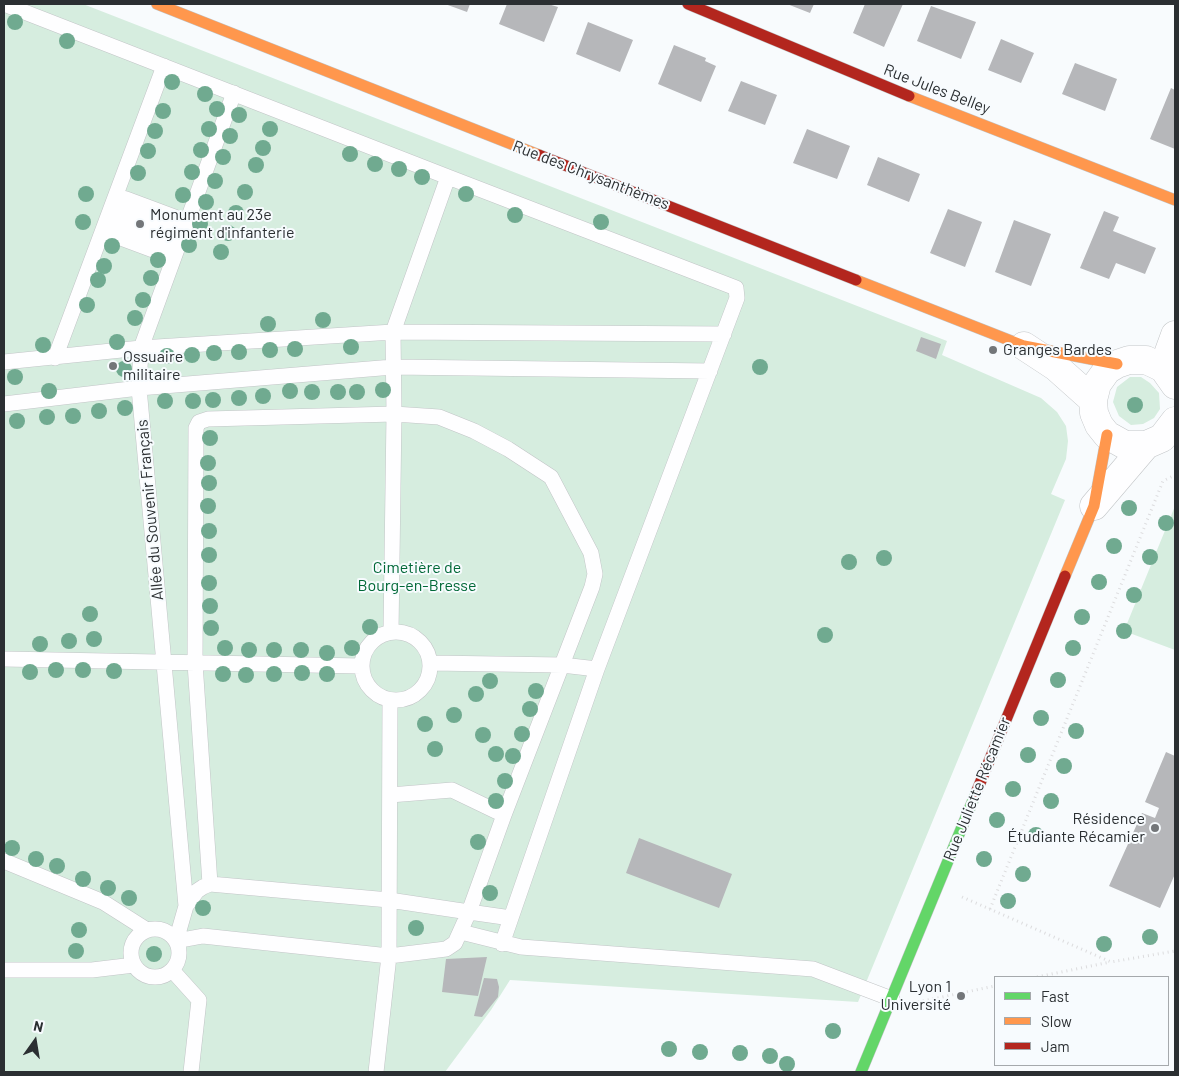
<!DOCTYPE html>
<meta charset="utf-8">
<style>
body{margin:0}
#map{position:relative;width:1179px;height:1076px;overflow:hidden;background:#f8fbfd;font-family:Barlow,sans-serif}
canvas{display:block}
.frame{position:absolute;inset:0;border:5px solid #2b2f32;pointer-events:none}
.legend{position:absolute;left:994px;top:976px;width:175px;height:90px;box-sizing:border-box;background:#f7fbfe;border:1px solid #a5a9ac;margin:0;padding:6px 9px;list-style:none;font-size:15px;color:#2b2f32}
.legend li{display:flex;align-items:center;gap:10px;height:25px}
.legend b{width:25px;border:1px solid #a5a9ac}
.north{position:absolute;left:10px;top:1016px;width:50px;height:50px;-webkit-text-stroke:4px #f7fbfe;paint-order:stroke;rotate:13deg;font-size:14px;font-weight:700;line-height:20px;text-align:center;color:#2b2f32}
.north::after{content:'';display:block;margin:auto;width:18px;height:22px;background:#2b2f32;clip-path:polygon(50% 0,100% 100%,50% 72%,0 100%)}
</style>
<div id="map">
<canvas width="1179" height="1076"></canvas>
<div class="frame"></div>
<ul class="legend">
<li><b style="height:6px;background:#63d668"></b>Fast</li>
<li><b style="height:6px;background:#ff974d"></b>Slow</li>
<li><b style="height:6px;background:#b3261e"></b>Jam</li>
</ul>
<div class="north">N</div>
</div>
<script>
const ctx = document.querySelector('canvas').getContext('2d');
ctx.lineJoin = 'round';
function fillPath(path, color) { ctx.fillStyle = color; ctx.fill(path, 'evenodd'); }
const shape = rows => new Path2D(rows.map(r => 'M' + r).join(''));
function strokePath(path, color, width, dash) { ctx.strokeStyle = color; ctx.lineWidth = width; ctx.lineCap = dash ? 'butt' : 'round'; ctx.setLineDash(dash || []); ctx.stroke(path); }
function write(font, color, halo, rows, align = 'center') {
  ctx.font = font + ' Barlow,sans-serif'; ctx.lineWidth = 4; ctx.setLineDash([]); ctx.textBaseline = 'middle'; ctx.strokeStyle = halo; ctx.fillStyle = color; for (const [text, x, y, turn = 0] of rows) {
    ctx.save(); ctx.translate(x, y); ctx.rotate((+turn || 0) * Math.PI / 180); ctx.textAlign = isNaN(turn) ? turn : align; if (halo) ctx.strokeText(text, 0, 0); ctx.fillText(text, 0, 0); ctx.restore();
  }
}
fillPath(shape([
 [4,4,83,4,947,341,942,355,1041,398,1057,412,1066,426,1068,441,1066,459,1051,494,1065,500,858,1002,510,980,491,1010,445,1072,4,1072],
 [1130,377,1141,377,1150,383,1159,393,1160,409,1154,418,1143,424,1131,425,1119,416,1113,402,1117,387],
 [1175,506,1175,650,1124,631]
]), '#d6eddf');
fillPath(shape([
 [445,4,470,4,467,12],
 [507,4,548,4,558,7,544,42,499,24],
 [787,4,814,4,810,13],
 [865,4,903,4,884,47,853,33],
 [931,6,976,22,961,59,917,41],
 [588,22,633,40,620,72,576,54],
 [1001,39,1034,53,1021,83,988,70],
 [674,45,706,58,705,61,716,66,701,102,658,84],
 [1075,63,1117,79,1105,111,1062,94],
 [741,81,777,95,765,125,728,111],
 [1171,88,1175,90,1175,149,1150,139],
 [807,129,850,146,837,179,793,163],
 [878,157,920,174,909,202,867,185],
 [948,209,982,222,965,267,930,253],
 [1104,211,1119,217,1113,231,1156,248,1145,274,1116,263,1109,279,1080,268],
 [1014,220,1051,234,1031,286,995,272],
 [921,337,941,344,936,359,916,351],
 [1166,752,1175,756,1175,874,1160,908,1109,886,1142,813,1155,818,1159,808,1145,802],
 [639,838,732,874,719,908,626,873],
 [487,957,478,996,442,992,446,959],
 [484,978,497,979,499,987,498,997,482,1017,474,1016]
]), '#b6b7ba');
const lane = shape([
 [4,4,448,177,393,332,394,414,391,632],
 [234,93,141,348,139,388,186,906,176,941,203,936,389,956,446,949,455,943,469,912,511,918],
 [448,177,736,288,737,298,597,669,502,944],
 [55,358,164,66],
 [4,362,141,348,393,332,724,334],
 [4,404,139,388,393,367,710,371],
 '362 666a34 34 0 1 1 68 0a34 34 0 1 1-68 0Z',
 [4,659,361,666],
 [431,663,562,665,597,669],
 [390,795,452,790,504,815],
 [4,861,103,902,147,930],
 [186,906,197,891,203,887,210,884,389,900,469,912,504,815,592,587,595,574,591,553,551,477,508,449,474,431,439,417,394,414,208,419,199,422,196,428,195,663,210,884],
 '131 953a24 24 0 1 1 48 0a24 24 0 1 1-48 0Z',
 [461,932,521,947,813,969,892,999],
 [4,970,92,970,134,965],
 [172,970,199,1000,191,1072],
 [376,1072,389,956,390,700]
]);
const street = shape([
 [124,205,175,224,166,248,115,229,124,205],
 [1024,346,1056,367,1093,400],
 [1163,368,1175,335],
 [1175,385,1163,368,1146,360,1129,360,1117,364,1107,370,1097,384,1093,400,1094,413,1099,425,1107,435,1125,445,1146,445,1162,438,1175,421],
 [1094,506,1146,445]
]);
const fast = shape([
 [861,1072,976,793]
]);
const slow = shape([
 [157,4,539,155],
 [909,96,1175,200],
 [856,280,1024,346,1117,364],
 [1065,576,1094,506,1107,435]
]);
const jam = shape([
 [688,4,909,96],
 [539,155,856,280],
 [976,793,1065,576]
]);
strokePath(lane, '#c2c5c7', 16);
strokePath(street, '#c2c5c7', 29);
strokePath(fast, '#c2c5c7', 12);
strokePath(slow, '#c2c5c7', 12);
strokePath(jam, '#c2c5c7', 12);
strokePath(shape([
 [962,897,1111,962,1175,951],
 [990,909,1163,481,1175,475],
 [1037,977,1110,962],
 [918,1002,995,986]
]), '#dcdcde', 3, [1, 4]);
strokePath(lane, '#fefeff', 15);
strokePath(street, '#fefeff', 28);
strokePath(fast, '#63d668', 11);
strokePath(slow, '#ff974d', 11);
strokePath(jam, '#b3261e', 11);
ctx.fillStyle = '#70aa90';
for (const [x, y] of [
 [15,22],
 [67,41],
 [172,82],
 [205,94],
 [217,109],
 [163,111],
 [239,115],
 [209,129],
 [270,129],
 [155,131],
 [230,136],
 [263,148],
 [201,150],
 [148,151],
 [350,154],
 [223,157],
 [375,164],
 [256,165],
 [399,169],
 [192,172],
 [138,173],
 [422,177],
 [215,181],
 [245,192],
 [86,194],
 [466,194],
 [183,195],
 [206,202],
 [236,213],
 [515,215],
 [83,222],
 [601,222],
 [200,224],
 [228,233],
 [189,245],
 [112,246],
 [221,252],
 [158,260],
 [104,266],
 [151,278],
 [98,280],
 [143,300],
 [87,305],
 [135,318],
 [323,320],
 [268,324],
 [117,342],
 [43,345],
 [351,347],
 [295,349],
 [270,350],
 [239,352],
 [214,353],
 [192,355],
 [167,356],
 [760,367],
 [124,369],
 [15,377],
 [383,390],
 [49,391],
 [290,391],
 [312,392],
 [338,392],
 [357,392],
 [263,396],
 [239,398],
 [213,400],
 [165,401],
 [193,401],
 [1135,405],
 [125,408],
 [99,411],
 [73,416],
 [47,417],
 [17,421],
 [210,438],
 [208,463],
 [209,483],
 [208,506],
 [1129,508],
 [1166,523],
 [209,531],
 [1114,546],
 [209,555],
 [1150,557],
 [884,558],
 [849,562],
 [1099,582],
 [209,583],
 [1134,595],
 [210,606],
 [90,614],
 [1082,617],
 [370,627],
 [211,628],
 [1124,631],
 [825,635],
 [94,639],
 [69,641],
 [40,644],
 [225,648],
 [352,648],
 [1073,648],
 [249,650],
 [274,650],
 [301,650],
 [327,653],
 [56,670],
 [83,670],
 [114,671],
 [30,672],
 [302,673],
 [223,674],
 [274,674],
 [327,674],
 [246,675],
 [1058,680],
 [490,681],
 [536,691],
 [476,694],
 [530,709],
 [454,715],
 [1041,718],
 [425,724],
 [1076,731],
 [522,734],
 [483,735],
 [435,749],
 [496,754],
 [1028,755],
 [513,756],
 [1064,766],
 [505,781],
 [1013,789],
 [496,801],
 [1051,801],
 [997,820],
 [1036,835],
 [478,842],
 [12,848],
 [36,859],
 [984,859],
 [57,866],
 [1023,874],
 [83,879],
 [108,888],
 [490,893],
 [129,898],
 [1008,901],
 [203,908],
 [416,928],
 [79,930],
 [1150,937],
 [1104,944],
 [76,951],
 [154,954],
 [833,1031],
 [669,1049],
 [700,1052],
 [740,1053],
 [770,1056],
 [787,1064]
]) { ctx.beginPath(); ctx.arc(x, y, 8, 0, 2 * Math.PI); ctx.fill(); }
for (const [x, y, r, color] of [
 [140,224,5,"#737679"],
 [993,350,5,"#737679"],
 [113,366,5,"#737679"],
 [1155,828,5,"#737679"],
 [961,996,5,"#737679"]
]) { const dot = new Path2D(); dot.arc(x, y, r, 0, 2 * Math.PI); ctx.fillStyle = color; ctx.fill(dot); strokePath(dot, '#f7fbfe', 2); }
write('16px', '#2b2f32', '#f7fbfe', [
 ["Rue Jules Belley",937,89,21],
 ["Rue des Chrysanthèmes",591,175,21],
 ["Allée du Souvenir Français",150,510,-95],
 ["Rue Juliette Récamier",977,789,-68]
]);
write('16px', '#2b2f32', '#f7fbfe', [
 ["Monument au 23e",150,215],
 ["régiment d'infanterie",150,233],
 ["Granges Bardes",1003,350],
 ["Ossuaire",123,357],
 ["militaire",123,375],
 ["Résidence",1145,819,"right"],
 ["Étudiante Récamier",1145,837,"right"],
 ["Lyon 1",951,987,"right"],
 ["Université",951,1005,"right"]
], 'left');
write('16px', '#006837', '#f7fbfe', [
 ["Cimetière de",417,568],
 ["Bourg-en-Bresse",417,586]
]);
</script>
